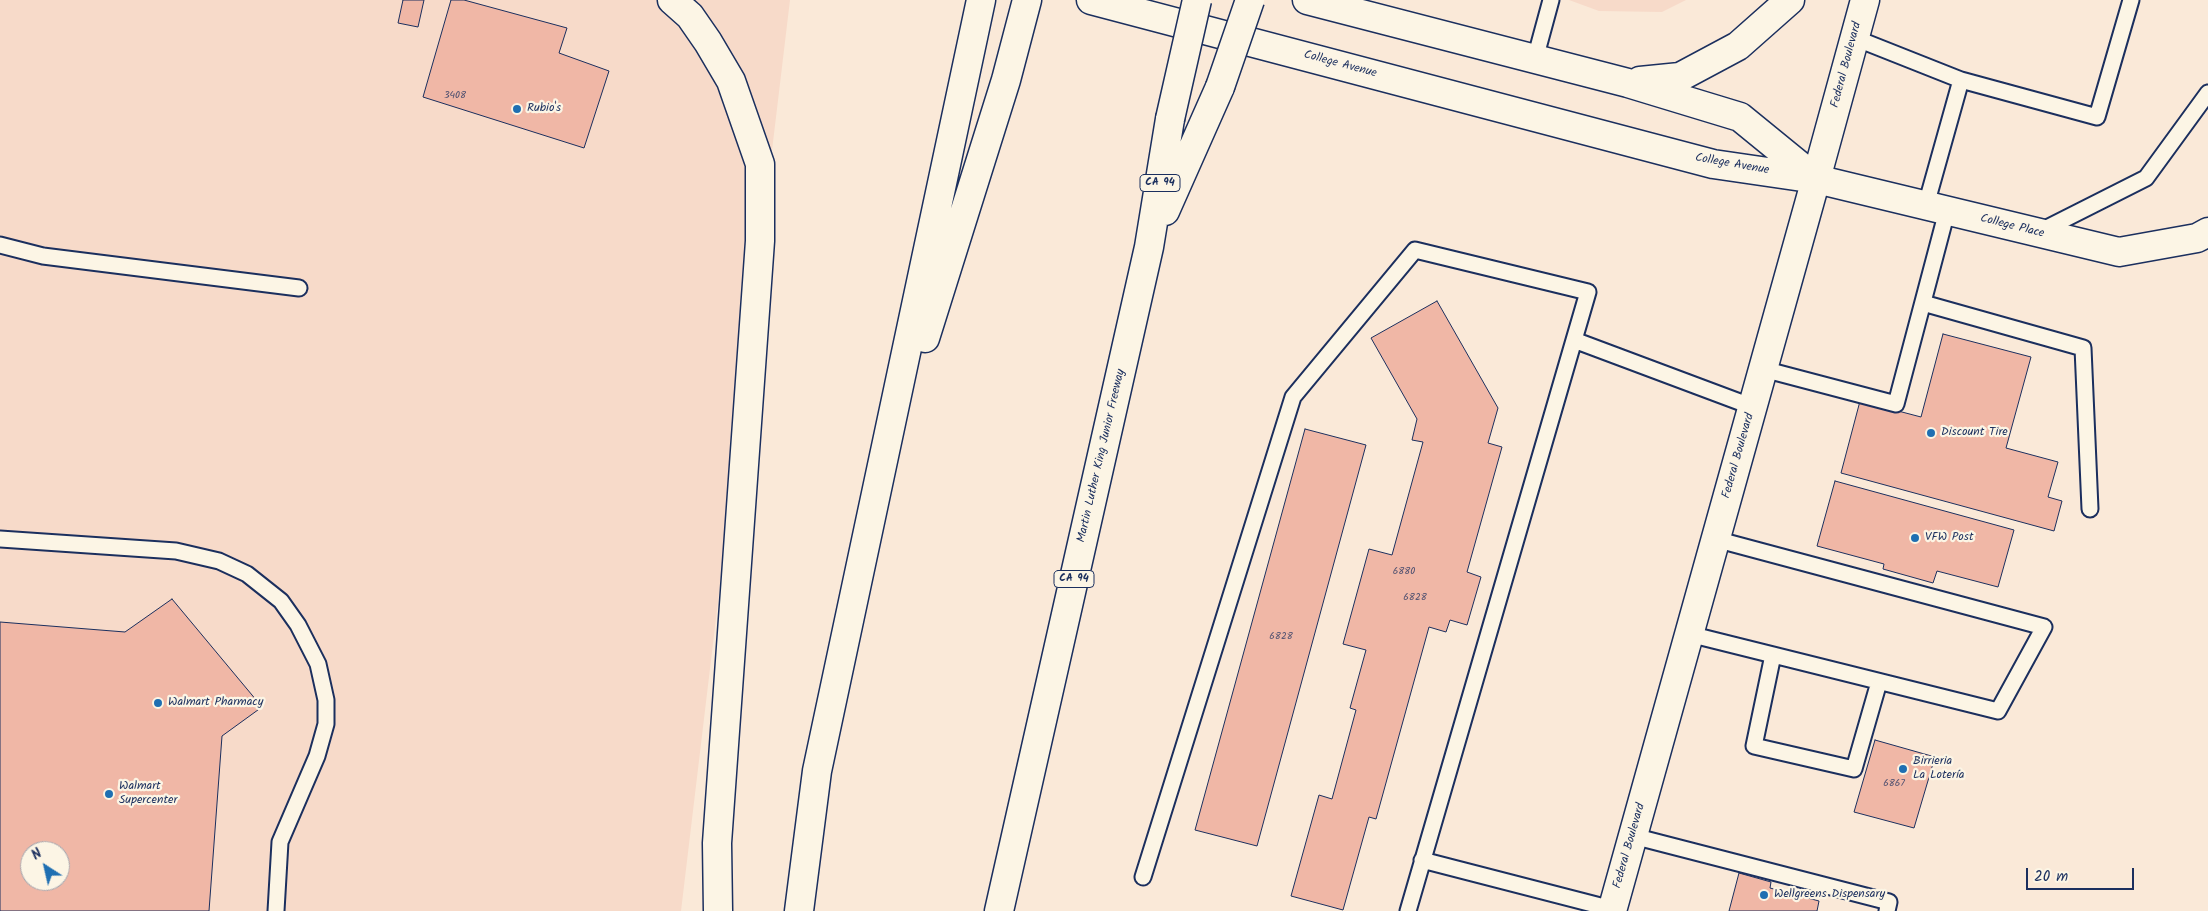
<!DOCTYPE html>
<meta charset="utf-8">
<style>
body{margin:0}
#map{position:relative;width:2208px;height:911px;overflow:hidden;background:#fae9d8;font-family:Kalam,sans-serif}
canvas{display:block}
.north{position:absolute;left:20px;top:841px;width:50px;height:50px;box-sizing:border-box;background:#fcf5e5;border:1px solid #a2a6af;border-radius:50%;rotate:325deg;font-size:14px;font-weight:700;line-height:20px;text-align:center;color:#1b2f5e}
.north::after{content:'';display:block;margin:auto;width:18px;height:22px;background:#1f6fb2;clip-path:polygon(50% 0,100% 100%,50% 72%,0 100%)}
.scale{position:absolute;left:2026px;top:868px;width:108px;height:22px;box-sizing:border-box;border:2px solid #1b2f5e;border-top:0;padding-left:6px;font-size:15px;line-height:18px;white-space:nowrap;color:#1b2f5e;-webkit-text-stroke:4px #fcf5e5;paint-order:stroke}
</style>
<div id="map">
<canvas width="2208" height="911"></canvas>
<div class="north">N</div>
<div class="scale">20 m</div>
</div>
<script>
const ctx = document.querySelector('canvas').getContext('2d');
ctx.lineJoin = 'round';
function fillPath(path, color) { ctx.fillStyle = color; ctx.fill(path, 'evenodd'); }
const shape = rows => new Path2D(rows.map(r => 'M' + r).join(''));
function strokePath(path, color, width, dash) { ctx.strokeStyle = color; ctx.lineWidth = width; ctx.lineCap = dash ? 'butt' : 'round'; ctx.setLineDash(dash || []); ctx.stroke(path); }
function write(font, color, halo, rows, align = 'center') {
  ctx.font = font + ' Kalam,sans-serif'; ctx.lineWidth = 4.5; ctx.setLineDash([]); ctx.textBaseline = 'middle'; ctx.strokeStyle = halo; ctx.fillStyle = color; for (const [text, x, y, turn = 0] of rows) {
    ctx.save(); ctx.translate(x, y); ctx.rotate((+turn || 0) * Math.PI / 180); ctx.textAlign = isNaN(turn) ? turn : align; if (halo) ctx.strokeText(text, 0, 0); ctx.fillText(text, 0, 0); ctx.restore();
  }
}
fillPath(shape([
 [0,0,790,0,681,911,0,911],
 [30,851,60,851,60,881,30,881],
 [1569,0,1686,0,1662,12,1599,11]
]), '#f7dac9');
const building = shape([
 [403,0,424,0,418,27,398,23,403,0],
 [451,0,464,0,567,28,559,53,609,71,584,148,423,97,451,0],
 [1437,301,1498,408,1488,443,1502,447,1467,572,1481,577,1467,625,1450,620,1446,632,1429,627,1376,819,1369,817,1343,910,1291,896,1319,795,1332,799,1356,710,1350,708,1366,650,1343,644,1369,549,1392,555,1423,442,1412,440,1417,419,1371,338,1437,301],
 [1943,334,2031,357,2006,448,2058,462,2048,497,2062,501,2054,531,1841,473,1860,401,1921,417,1943,334],
 [1305,429,1366,445,1257,846,1195,830,1305,429],
 [1835,481,2014,530,1998,587,1937,571,1933,583,1883,569,1884,564,1817,546,1835,481],
 [172,599,262,707,222,736,209,911,0,911,0,622,125,632,172,599],
 [30,851,60,851,60,881,30,881,30,851],
 [1875,740,1935,757,1914,828,1854,812,1875,740],
 [1739,873,1771,882,1770,888,1819,901,1817,911,1729,911,1739,873]
]);
fillPath(building, '#f0b7a6');
strokePath(building, '#1b2f5e', 1);
const lane = shape([
 [1855,38,1961,80,2097,117,2131,0],
 [1535,59,1551,0],
 [1926,205,1961,80],
 [2039,232,2146,178,2208,93],
 [0,245,43,256,299,288],
 [1923,303,2083,348,2090,509],
 [1763,369,1896,404,1947,211],
 [0,539,176,551,219,561,247,574,281,601,298,625,318,664,326,700,326,724,317,756,280,842,276,911],
 [1689,634,1998,711,2044,627,1715,539],
 [1773,655,1754,746,1854,769,1879,682],
 [1633,836,1889,902,1887,911],
 [1422,860,1612,909],
 [1143,877,1293,397,1415,250,1588,292,1574,340,1753,407],
 [1408,911,1574,340]
]);
const street = shape([
 [1816,179,2119,252,2197,238,2208,232]
]);
const secondary = shape([
 [1612,911,1816,179]
]);
const primary = shape([
 [1091,0,1713,164,1816,179],
 [1307,0,1628,83,1740,117,1816,179],
 [1640,81,1680,77,1738,46,1790,0],
 [1816,179,1865,0]
]);
const highway = shape([
 [672,0,690,16,708,42,731,81,760,164,760,241,717,843,718,911],
 [1165,211,1220,87],
 [925,338,1006,80,1027,0],
 [799,911,817,771,981,0],
 [999,911,1149,247,1170,119]
]);
strokePath(lane, '#1b2f5e', 19);
strokePath(street, '#1b2f5e', 31);
strokePath(secondary, '#1b2f5e', 31);
strokePath(primary, '#1b2f5e', 31);
strokePath(highway, '#1b2f5e', 31);
strokePath(lane, '#fcf5e5', 15);
strokePath(street, '#fcf5e5', 28);
strokePath(secondary, '#fcf5e5', 28);
strokePath(primary, '#fcf5e5', 28);
strokePath(highway, '#fcf5e5', 28);
const highwayBridge = shape([
 [1220,87,1250,0],
 [1170,119,1197,0]
]);
strokePath(highwayBridge, '#1b2f5e', 31, []);
strokePath(highwayBridge, '#fcf5e5', 28);
for (const [x, y, r, color] of [
 [517,109,5,"#1f6fb2"],
 [1931,433,5,"#1f6fb2"],
 [1915,538,5,"#1f6fb2"],
 [158,703,5,"#1f6fb2"],
 [1903,769,5,"#1f6fb2"],
 [109,794,5,"#1f6fb2"],
 [1764,895,5,"#1f6fb2"]
]) { const dot = new Path2D(); dot.arc(x, y, r, 0, 2 * Math.PI); ctx.fillStyle = color; ctx.fill(dot); strokePath(dot, '#fcf5e5', 2); }
write('10px', '#505170', null, [
 ["3408",455,96],
 ["6880",1404,572],
 ["6828",1415,598],
 ["6828",1281,637],
 ["6867",1894,784]
]);
for (const [x, y, w] of [
 [1160,183,40],
 [1074,579,40]
]) { const box = new Path2D(); box.roundRect(x - w / 2, y - 8.5, w, 17, 4); ctx.fillStyle = '#fcf5e5'; ctx.fill(box); strokePath(box, '#1b2f5e', 1); }
write('bold 11px', '#1b2f5e', null, [
 ["CA 94",1160,183],
 ["CA 94",1074,579]
]);
write('12px', '#1b2f5e', '#fcf5e5', [
 ["College Avenue",1340,65,15],
 ["Federal Boulevard",1847,65,-75],
 ["College Avenue",1732,165,10],
 ["College Place",2012,227,14],
 ["Martin Luther King Junior Freeway",1102,456,-77],
 ["Federal Boulevard",1739,456,-74],
 ["Federal Boulevard",1630,846,-74]
]);
write('12px', '#1b2f5e', '#fcf5e5', [
 ["Rubio's",527,109],
 ["Discount Tire",1941,433],
 ["VFW Post",1925,538],
 ["Walmart Pharmacy",168,703],
 ["Birrieria",1913,762],
 ["La Lotería",1913,776],
 ["Walmart",119,787],
 ["Supercenter",119,801],
 ["Wellgreens Dispensary",1774,895]
], 'left');
</script>
